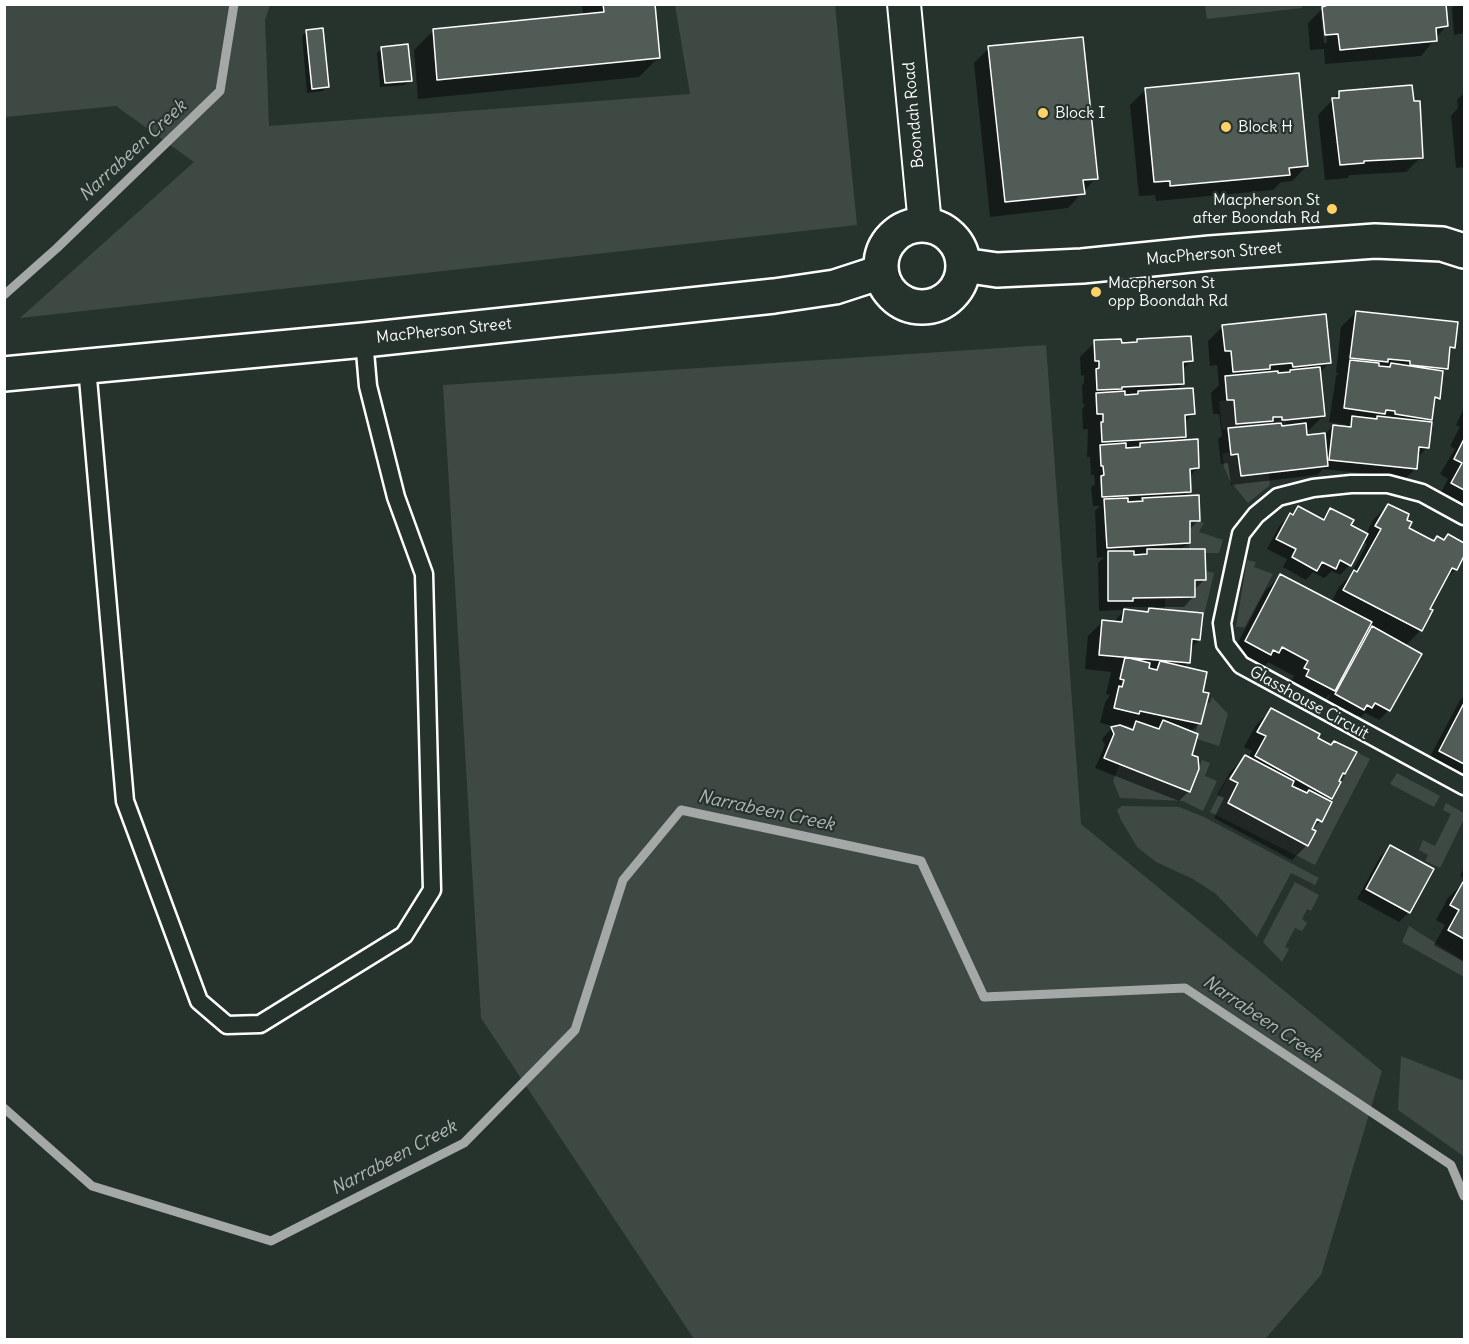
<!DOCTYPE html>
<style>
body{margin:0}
#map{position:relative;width:1469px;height:1344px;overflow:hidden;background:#26332d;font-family:Delius,sans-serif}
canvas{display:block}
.frame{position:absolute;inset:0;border:6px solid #fff;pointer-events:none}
</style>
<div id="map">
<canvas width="1469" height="1344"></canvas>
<div class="frame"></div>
</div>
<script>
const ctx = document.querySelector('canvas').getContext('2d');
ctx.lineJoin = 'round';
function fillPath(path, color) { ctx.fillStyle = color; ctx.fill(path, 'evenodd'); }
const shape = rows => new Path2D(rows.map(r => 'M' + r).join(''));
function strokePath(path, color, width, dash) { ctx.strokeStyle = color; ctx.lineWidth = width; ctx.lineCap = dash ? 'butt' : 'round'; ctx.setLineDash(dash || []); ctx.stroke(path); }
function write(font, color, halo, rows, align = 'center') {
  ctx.font = font + ' Delius,sans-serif'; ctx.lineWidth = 4.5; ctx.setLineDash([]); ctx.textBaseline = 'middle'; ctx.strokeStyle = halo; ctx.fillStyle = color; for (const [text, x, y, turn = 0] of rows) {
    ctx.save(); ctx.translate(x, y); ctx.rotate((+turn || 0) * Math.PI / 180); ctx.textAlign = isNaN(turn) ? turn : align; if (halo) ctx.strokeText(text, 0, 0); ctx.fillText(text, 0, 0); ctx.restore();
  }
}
fillPath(shape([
 [5,4,270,5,265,20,269,126,690,94,675,5,835,5,857,225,20,318,194,162,116,106,5,117],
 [1302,5,1302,8,1207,19,1205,5],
 [1046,345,1081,824,1382,1071,1321,1275,1265,1339,694,1339,481,1018,443,385],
 [1234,400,1237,424,1273,421,1273,417,1282,417,1282,420,1286,420,1286,426,1282,426,1281,423,1222,430,1219,401],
 [1228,452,1231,455,1238,454,1241,476,1268,472,1270,485,1248,503,1230,481,1224,467,1222,454],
 [1190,521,1200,521,1204,523,1199,532,1223,540,1219,553,1205,553,1189,549],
 [1247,560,1256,562,1254,567,1273,574,1245,627,1236,627],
 [1206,571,1214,573,1204,615,1202,613,1165,609,1165,598,1195,597,1195,580,1206,580],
 [1212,697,1228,714,1219,746,1197,739,1198,735,1195,734,1198,724,1201,724,1207,703,1210,703],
 [1357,752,1370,759,1315,865,1210,812,1229,775,1232,776,1231,779,1238,783,1285,834,1308,846,1316,831,1312,829,1317,819,1322,821],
 [1202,760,1210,763,1205,776,1217,781,1203,811,1183,801,1120,798,1113,781,1119,765,1190,791],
 [1397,773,1440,796,1434,807,1390,784],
 [1446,803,1464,813,1464,819,1440,868,1425,861,1428,855,1419,850,1423,840,1435,846,1451,814,1443,810],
 [1122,806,1179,807,1204,817,1319,878,1315,885,1291,873,1257,937,1216,894,1193,879,1156,862,1137,847,1121,820,1117,810],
 [1295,882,1319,895,1311,911,1307,909,1302,919,1307,923,1302,931,1295,928,1285,947,1289,949,1282,962,1263,942],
 [1409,926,1464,961,1464,977,1402,942],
 [1401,1056,1464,1081,1464,1160,1462,1155,1398,1110]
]), '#3e4944');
fillPath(shape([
 [582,4,653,4,659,57,639,77,418,99,414,50,433,31,583,16],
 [1327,4,1444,4,1446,26,1421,56,1325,64,1324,49,1310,50,1308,23],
 [1324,11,1327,43,1324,43,1321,14],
 [1455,4,1464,4,1464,33,1454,35,1452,8],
 [307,31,327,87,323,91,307,93,302,36],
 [382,48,410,80,405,85,380,87,377,53],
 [989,48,1096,178,1068,208,990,217,974,63],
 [1145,90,1307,166,1292,181,1281,182,1273,190,1156,201,1155,195,1139,196,1130,105],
 [1340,92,1421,157,1406,172,1350,175,1347,178,1325,180,1318,115],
 [1464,93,1464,167,1456,168,1451,116,1458,108,1457,100],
 [1356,312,1454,347,1448,353,1446,368,1441,374,1439,398,1432,404,1431,419,1427,423,1427,448,1417,458,1416,468,1406,478,1323,469,1317,475,1231,485,1228,463,1221,464,1218,439,1222,436,1219,414,1213,414,1211,393,1219,385,1217,365,1210,366,1208,341,1223,326,1330,362,1319,373,1323,416,1308,431,1305,431,1306,437,1325,434,1333,426,1343,428,1346,425,1329,422,1336,376,1339,373,1336,373,1341,327],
 [1137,340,1191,361,1182,370,1183,383,1175,391,1193,414,1184,423,1185,437,1180,442,1196,441,1198,468,1189,477,1189,491,1183,497,1199,520,1189,530,1189,542,1179,551,1204,580,1195,589,1193,597,1184,607,1125,607,1122,610,1099,611,1098,563,1104,557,1097,558,1095,511,1100,506,1093,506,1091,487,1095,484,1094,475,1091,475,1090,457,1087,457,1088,429,1083,429,1082,409,1086,404,1083,405,1082,385,1084,383,1084,375,1081,376,1080,357,1095,342,1134,344],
 [1464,408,1464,512,1438,498,1448,479,1440,474,1455,449,1450,446,1460,427,1456,425],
 [1388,505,1405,521,1407,529,1434,542,1443,541,1448,536,1464,544,1464,553,1456,569,1443,582,1428,610,1421,630,1405,646,1389,710,1379,720,1365,713,1361,717,1358,715,1353,719,1326,704,1331,693,1319,705,1290,683,1294,676,1268,662,1263,668,1259,665,1255,669,1231,656,1265,591,1280,576,1331,603,1339,587,1349,577,1367,544,1362,542,1350,565,1340,575,1332,571,1324,578,1313,572,1306,580,1283,567,1287,559,1267,549,1280,525,1290,515,1298,508,1321,520,1331,510,1349,526,1366,534,1373,520],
 [1368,625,1373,628,1363,638],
 [1149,609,1199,640,1190,649,1188,662,1183,668,1201,693,1199,723,1190,733,1189,791,1179,801,1095,768,1105,745,1102,739,1111,729,1118,727,1100,723,1105,703,1110,695,1106,694,1111,672,1085,669,1088,636,1103,621,1113,622,1124,611,1146,613],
 [1125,725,1132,727,1129,730,1123,728],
 [1464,696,1464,773,1458,778,1425,766,1460,700],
 [1271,710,1316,739,1344,773,1338,779,1320,821,1311,830,1307,845,1292,860,1214,818,1224,798,1217,795,1230,772,1245,757,1248,758,1252,751,1244,747,1256,725],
 [1390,847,1432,870,1408,913,1399,922,1357,899,1380,857],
 [1464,868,1464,878,1460,876],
 [1463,883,1464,884,1464,962,1434,945,1445,925,1436,920,1448,898]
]), '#0007');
strokePath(shape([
 [4,295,57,248,220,91,234,4],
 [4,1108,92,1186,271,1241,464,1143,575,1030,623,880,681,810,921,861,984,997,1185,988,1451,1165,1464,1196]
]), '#a4a9a7', 9);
const building = shape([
 [603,4,655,4,660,58,437,80,433,29,604,12,603,4],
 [1331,4,1446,4,1448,26,1436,28,1437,41,1340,50,1338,34,1325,35,1322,7,1331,4],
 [323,28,329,87,312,89,306,30,323,28],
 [1083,37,1098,179,1083,180,1085,194,1005,202,988,46,1083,37],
 [408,44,412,81,385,83,381,47,408,44],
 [1299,73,1308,166,1289,168,1290,175,1170,186,1170,181,1154,182,1145,88,1299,73],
 [1412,85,1414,101,1420,101,1423,158,1364,161,1364,163,1340,165,1332,98,1339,98,1339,91,1412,85],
 [1356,311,1458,322,1455,348,1450,347,1448,369,1410,365,1410,361,1388,359,1388,362,1350,358,1356,311],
 [1326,314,1331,363,1293,367,1292,363,1270,365,1270,369,1233,372,1231,351,1225,351,1222,325,1326,314],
 [1191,336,1193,361,1183,362,1184,384,1122,387,1122,389,1097,390,1096,369,1099,368,1099,361,1095,361,1094,340,1121,339,1122,343,1137,342,1137,339,1191,336],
 [1350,360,1379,363,1379,366,1390,367,1391,363,1443,371,1440,399,1435,397,1432,420,1395,414,1395,411,1386,410,1385,414,1344,408,1350,360],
 [1320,367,1325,416,1286,420,1282,420,1282,417,1273,417,1273,421,1236,424,1234,400,1227,400,1225,376,1278,371,1278,373,1290,372,1290,370,1320,367],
 [1193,388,1195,414,1185,415,1186,437,1102,442,1101,422,1103,422,1103,414,1097,414,1096,393,1125,391,1125,395,1138,394,1138,391,1193,388],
 [1352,416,1377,419,1377,416,1432,422,1429,448,1419,447,1417,469,1329,460,1333,425,1351,427,1352,416],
 [1281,423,1282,426,1306,423,1307,435,1325,433,1328,466,1241,476,1238,454,1231,455,1228,428,1281,423],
 [1198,439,1199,468,1190,469,1191,492,1102,497,1101,476,1104,475,1103,466,1101,466,1100,445,1126,443,1126,448,1140,447,1140,443,1198,439],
 [1464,439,1464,490,1451,483,1462,463,1454,459,1464,439],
 [1199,495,1200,521,1190,521,1190,543,1107,548,1104,499,1128,498,1128,502,1143,501,1142,498,1199,495],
 [1388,504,1409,514,1407,520,1412,522,1409,528,1428,538,1434,541,1437,536,1444,540,1448,534,1464,543,1464,556,1457,570,1452,568,1430,609,1433,610,1422,631,1343,590,1354,570,1357,572,1381,529,1375,526,1388,504],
 [1298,506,1324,520,1330,508,1354,520,1351,525,1368,534,1351,566,1340,560,1336,569,1322,562,1317,571,1292,557,1296,549,1276,539,1290,513,1293,515,1298,506],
 [1147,549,1205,549,1206,580,1195,580,1195,597,1133,598,1133,601,1108,601,1108,551,1134,551,1134,555,1147,554,1147,549],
 [1280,574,1372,622,1335,691,1306,676,1309,670,1304,668,1308,661,1282,647,1279,653,1273,650,1271,655,1245,641,1280,574],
 [1149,608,1203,613,1200,640,1192,639,1190,663,1099,655,1102,620,1122,622,1124,609,1148,612,1149,608],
 [1372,626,1422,654,1390,711,1375,703,1372,708,1367,705,1364,710,1335,694,1372,626],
 [1125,657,1150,663,1149,668,1157,670,1160,661,1207,672,1203,692,1209,693,1201,724,1140,711,1139,714,1114,708,1119,686,1122,687,1124,680,1120,679,1125,657],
 [1464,703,1464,764,1439,751,1464,703],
 [1271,708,1320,734,1318,738,1331,745,1334,741,1357,752,1345,774,1343,773,1339,781,1341,782,1332,799,1255,756,1266,736,1257,732,1271,708],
 [1163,720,1198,734,1192,755,1198,757,1199,769,1190,792,1104,758,1114,734,1111,727,1120,725,1133,730,1136,721,1159,729,1163,720],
 [1245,755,1294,781,1292,786,1307,793,1309,790,1332,802,1322,822,1317,819,1312,829,1316,831,1308,846,1228,803,1238,783,1230,779,1245,755],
 [1390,845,1434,869,1410,913,1366,889,1390,845],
 [1463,882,1464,883,1464,939,1448,930,1459,910,1450,905,1463,882]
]);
fillPath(building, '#515c57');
strokePath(building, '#fff', 1.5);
const service = shape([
 [87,367,125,801,199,1001,227,1025,260,1024,404,935,432,890,424,574,396,497,368,386,364,340],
 [1464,516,1422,493,1388,484,1351,484,1313,488,1278,497,1256,515,1241,534,1222,623,1225,644,1241,665,1464,786]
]);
const minor = shape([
 [904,4,925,225]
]);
const tertiary = shape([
 '881 266a41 41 0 1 1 82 0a41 41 0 1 1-82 0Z',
 [963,265,997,270,1082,266,1210,253,1375,241,1442,244,1464,251],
 [4,374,364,340,774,296,835,287,881,272]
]);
strokePath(service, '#fff', 21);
strokePath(minor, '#fff', 36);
strokePath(tertiary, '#fff', 38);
strokePath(service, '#26332d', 16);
strokePath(minor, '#26332d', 32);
strokePath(tertiary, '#26332d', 33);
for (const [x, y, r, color] of [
 [1043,113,6,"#ffd166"],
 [1226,127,6,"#ffd166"],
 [1332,209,6,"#ffd166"],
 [1096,292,6,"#ffd166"]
]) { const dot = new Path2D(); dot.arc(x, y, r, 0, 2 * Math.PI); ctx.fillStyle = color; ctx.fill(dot); strokePath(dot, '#26332d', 2); }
write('16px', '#fff', '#26332d', [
 ["Block I",1055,113],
 ["Block H",1238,127],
 ["Macpherson St",1320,200,"right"],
 ["after Boondah Rd",1320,218,"right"],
 ["Macpherson St",1108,283],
 ["opp Boondah Rd",1108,301]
], 'left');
write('16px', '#fff', '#26332d', [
 ["Boondah Road",914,115,-95],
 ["MacPherson Street",1214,254,-5],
 ["MacPherson Street",444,331,-6],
 ["Glasshouse Circuit",1309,703,29]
]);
write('italic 18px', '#b3b8b6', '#26332d', [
 ["Narrabeen Creek",133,151,-43],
 ["Narrabeen Creek",766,811,12],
 ["Narrabeen Creek",1262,1019,34],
 ["Narrabeen Creek",394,1158,-28]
]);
</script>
